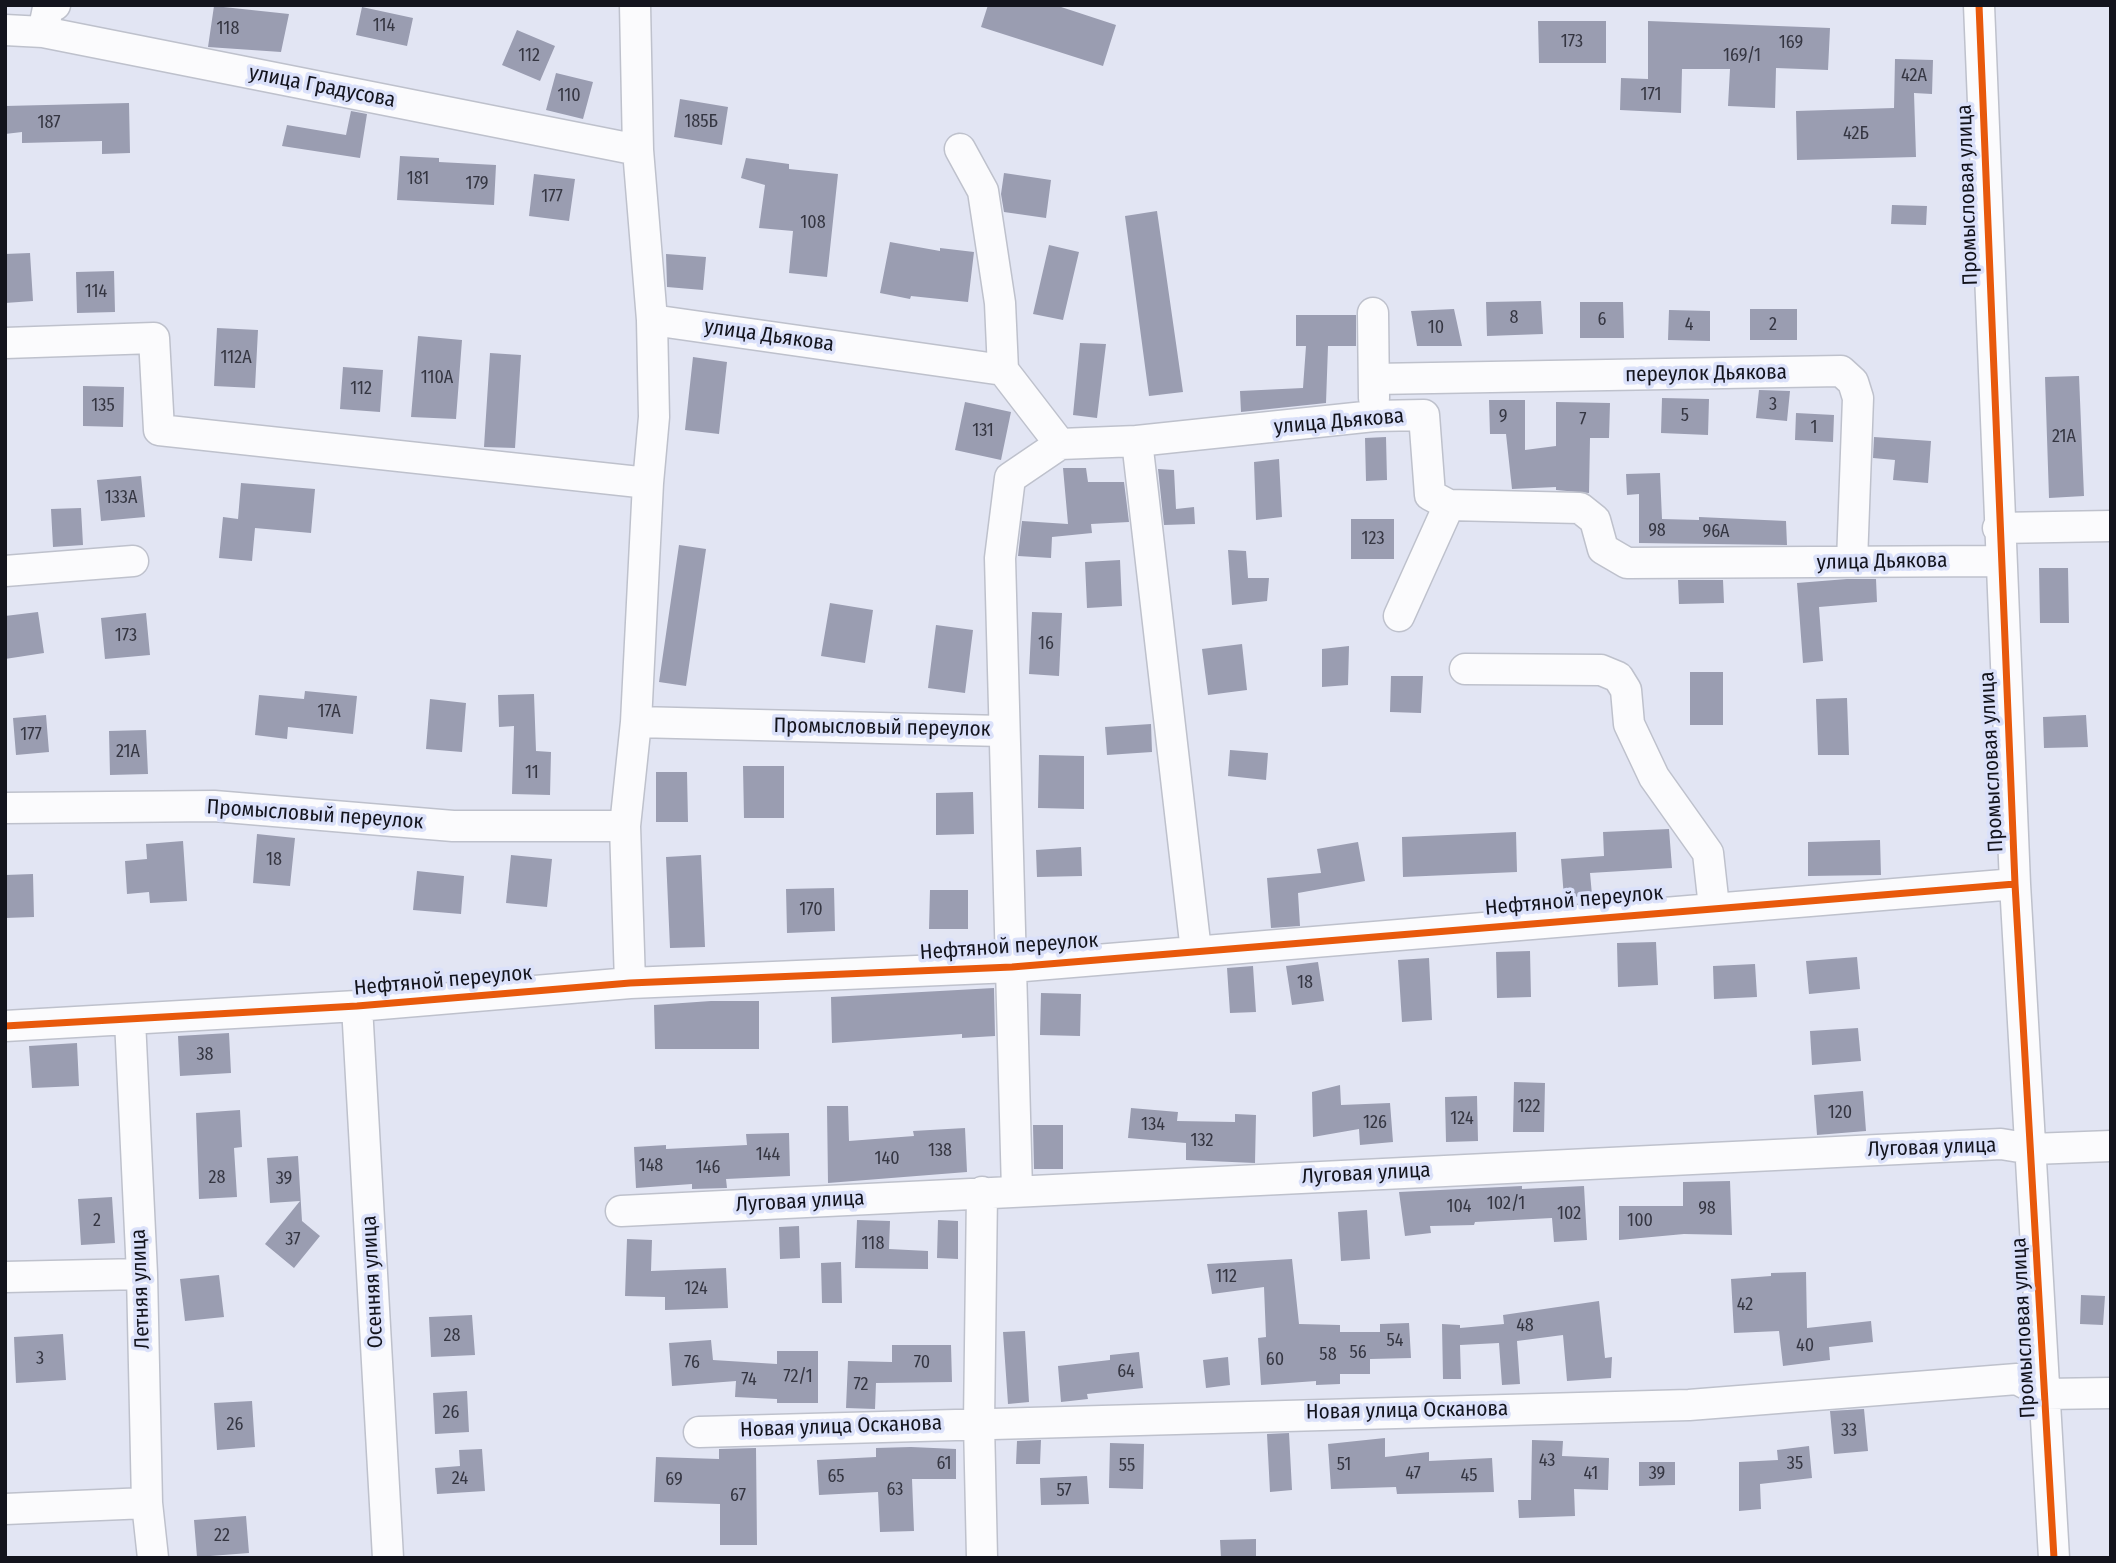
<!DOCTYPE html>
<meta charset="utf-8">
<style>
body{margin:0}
#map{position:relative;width:2116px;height:1563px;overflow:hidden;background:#e2e5f3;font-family:"Fira Sans Condensed",sans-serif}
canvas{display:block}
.frame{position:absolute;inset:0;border:7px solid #13141d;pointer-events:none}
</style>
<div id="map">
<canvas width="2116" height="1563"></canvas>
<div class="frame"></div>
</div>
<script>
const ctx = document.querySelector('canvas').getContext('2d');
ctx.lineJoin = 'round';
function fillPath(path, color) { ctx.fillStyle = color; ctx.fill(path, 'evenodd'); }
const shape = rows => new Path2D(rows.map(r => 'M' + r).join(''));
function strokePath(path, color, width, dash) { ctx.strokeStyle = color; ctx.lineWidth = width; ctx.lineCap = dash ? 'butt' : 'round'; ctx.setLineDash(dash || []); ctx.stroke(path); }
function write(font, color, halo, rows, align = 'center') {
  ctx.font = font + ' "Fira Sans Condensed",sans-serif'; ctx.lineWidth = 7; ctx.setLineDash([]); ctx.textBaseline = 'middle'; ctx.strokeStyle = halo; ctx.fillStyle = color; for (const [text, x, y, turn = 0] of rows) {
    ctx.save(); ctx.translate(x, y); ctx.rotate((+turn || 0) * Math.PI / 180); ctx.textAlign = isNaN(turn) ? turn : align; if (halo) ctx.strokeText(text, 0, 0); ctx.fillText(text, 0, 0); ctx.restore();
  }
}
fillPath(shape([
 [988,5,1055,5,1116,25,1103,66,981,27],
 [214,6,289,14,281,52,208,47],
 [362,7,413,18,407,46,356,35],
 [1538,21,1606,21,1606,63,1539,63],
 [1648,21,1830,28,1828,70,1776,68,1775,108,1728,106,1730,69,1682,69,1681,113,1620,110,1621,78,1648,79],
 [517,30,555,46,540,81,502,65],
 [1895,59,1933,60,1932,94,1914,93,1916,157,1797,160,1796,111,1894,108],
 [556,73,593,82,583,119,546,110],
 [680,99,728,107,722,145,674,137],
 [129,103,130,153,102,154,102,141,22,143,22,132,5,134,5,106],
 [351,111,367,114,360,158,282,146,287,125,346,135],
 [400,156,439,158,439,162,496,165,494,205,397,200],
 [746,158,789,164,789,169,838,174,827,277,789,273,793,231,759,228,765,185,741,178],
 [1004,173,1051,180,1046,218,1004,212,1001,194],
 [534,174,575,179,569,221,529,216],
 [1892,205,1927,206,1926,225,1891,224],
 [1157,211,1183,392,1149,396,1125,216],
 [890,242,940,251,940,248,974,252,968,302,911,296,910,299,880,293],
 [1049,245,1079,252,1063,320,1033,314],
 [30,253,33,301,5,303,5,254],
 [666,254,706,257,703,290,667,287],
 [114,271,115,312,77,313,76,272],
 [1541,301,1543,334,1487,336,1486,302],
 [1580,302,1623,302,1624,338,1580,338],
 [1454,309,1462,346,1417,346,1411,311],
 [1750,309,1797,309,1797,340,1750,340],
 [1669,310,1710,311,1710,341,1668,340],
 [1296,315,1356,315,1356,346,1328,346,1326,403,1241,412,1240,391,1303,388,1306,346,1296,346],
 [217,328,258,330,255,388,214,386],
 [418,336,462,340,456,419,411,417],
 [1080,343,1106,344,1097,418,1073,415],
 [490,353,521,355,515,448,484,447],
 [693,357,727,362,719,434,685,430],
 [343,367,383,370,380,412,340,409],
 [2079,376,2084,496,2049,498,2045,377],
 [83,386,124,387,123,427,83,426],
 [1759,390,1790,391,1787,421,1756,418],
 [1662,398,1709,399,1708,435,1661,433],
 [1489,400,1525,400,1525,450,1556,446,1556,402,1610,403,1609,438,1590,438,1589,493,1556,490,1556,487,1512,489,1506,434,1490,434],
 [965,402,1011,412,1001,460,955,450],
 [1796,413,1834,415,1833,442,1795,440],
 [1386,437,1387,480,1366,481,1365,438],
 [1874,437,1931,441,1928,483,1893,480,1895,460,1873,458],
 [1279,459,1282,517,1256,520,1254,462],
 [1063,468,1086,468,1088,482,1124,482,1129,522,1091,524,1092,533,1052,537,1051,558,1018,556,1022,521,1068,524],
 [1158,469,1174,470,1176,509,1194,507,1195,524,1164,525],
 [1660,473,1662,519,1699,520,1699,517,1786,521,1787,545,1639,543,1639,494,1627,495,1626,474],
 [141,476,145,517,101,521,97,480],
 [241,483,315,489,311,533,255,528,252,561,219,558,223,517,238,519],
 [81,508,83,545,53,547,51,509],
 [1351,519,1394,519,1394,559,1351,559],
 [679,545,706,549,686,686,659,682],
 [1228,550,1246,551,1248,578,1269,578,1267,601,1232,605],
 [1120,560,1122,606,1087,608,1085,562],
 [2039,568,2068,568,2069,623,2040,623],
 [1847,579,1876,579,1877,602,1819,607,1823,661,1803,663,1797,583],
 [1678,580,1723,580,1724,603,1679,604],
 [830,603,873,610,865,663,821,656],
 [38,612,44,653,5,659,5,616],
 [1032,612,1062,613,1059,676,1029,674],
 [146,613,150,655,105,659,101,618],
 [936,625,973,630,965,693,928,688],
 [1242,644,1247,690,1208,695,1202,649],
 [1349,646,1348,685,1322,687,1322,649],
 [1690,672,1723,672,1723,725,1690,725],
 [1391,676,1423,676,1421,713,1390,712],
 [305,691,357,696,353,734,288,727,287,739,255,735,259,695,304,699],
 [534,694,536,751,551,752,550,795,512,794,514,726,499,727,498,695],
 [1847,698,1849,755,1818,755,1816,699],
 [430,699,466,703,462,752,426,749],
 [46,715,49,752,16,755,13,718],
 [2086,715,2088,747,2044,748,2043,717],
 [1151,724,1152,752,1107,755,1105,727],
 [146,730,148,774,110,775,109,731],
 [1230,750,1268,753,1266,780,1228,776],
 [1039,755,1084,756,1084,809,1038,808],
 [743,766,784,766,784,818,744,818],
 [656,772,687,772,688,822,656,822],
 [973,792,974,834,936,835,936,793],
 [1669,829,1672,868,1590,873,1592,895,1564,898,1561,859,1604,856,1603,832],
 [1516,832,1517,872,1403,877,1402,837],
 [257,834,295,838,290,886,253,883],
 [1880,840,1881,875,1808,876,1808,842],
 [183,841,187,901,150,903,149,892,127,894,125,861,147,859,146,844],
 [1358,842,1365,881,1298,893,1300,926,1271,928,1267,878,1321,873,1317,849],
 [1081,847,1082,876,1037,877,1036,850],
 [511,855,552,859,547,907,506,903],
 [701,855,705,947,670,948,666,857],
 [417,871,464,876,461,914,413,910],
 [33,874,34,917,5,918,5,875],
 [834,888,835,931,787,933,786,889],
 [930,890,968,890,968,929,929,929],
 [1656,942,1658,985,1618,987,1617,943],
 [1530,951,1531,997,1497,998,1496,952],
 [1857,957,1860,989,1809,994,1806,961],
 [1429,958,1432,1020,1402,1022,1398,960],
 [1318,962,1324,1001,1292,1005,1286,966],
 [1755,964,1757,997,1714,999,1713,966],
 [1253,966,1256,1012,1230,1013,1227,968],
 [994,988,995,1036,962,1038,962,1034,832,1043,831,997],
 [1041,993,1081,994,1080,1036,1040,1035],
 [711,1001,759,1001,759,1049,655,1049,654,1005],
 [1858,1028,1861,1061,1812,1065,1810,1031],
 [229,1033,231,1073,180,1076,178,1036],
 [77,1043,79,1086,32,1088,29,1046],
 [1514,1082,1545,1083,1544,1132,1513,1132],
 [1340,1085,1341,1105,1390,1103,1393,1142,1360,1145,1359,1129,1313,1137,1312,1092],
 [1863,1091,1866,1131,1817,1135,1814,1095],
 [1477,1096,1478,1141,1446,1142,1445,1097],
 [827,1106,848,1106,849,1141,914,1136,913,1131,965,1128,967,1172,828,1183],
 [1131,1108,1178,1112,1177,1121,1235,1122,1235,1114,1256,1115,1255,1163,1186,1160,1186,1143,1128,1138],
 [240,1110,242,1147,234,1148,237,1197,199,1199,196,1113],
 [1033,1125,1063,1125,1063,1169,1034,1169],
 [789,1133,790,1176,726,1179,727,1188,692,1189,692,1184,636,1188,634,1147,666,1145,666,1149,747,1145,746,1134],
 [298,1156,302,1221,320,1236,294,1268,265,1244,300,1201,270,1203,267,1158],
 [1730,1181,1732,1235,1684,1234,1619,1240,1619,1206,1683,1206,1683,1182],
 [1522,1186,1522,1189,1584,1186,1587,1240,1554,1242,1552,1218,1475,1222,1474,1225,1430,1226,1431,1233,1405,1236,1399,1192],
 [112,1197,115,1243,81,1245,78,1199],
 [1367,1210,1370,1259,1341,1261,1338,1212],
 [857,1220,890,1221,889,1249,928,1251,928,1269,855,1268],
 [938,1220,958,1221,958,1259,937,1258],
 [799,1226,800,1258,780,1259,779,1227],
 [627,1239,652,1240,651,1271,726,1268,728,1308,665,1310,665,1297,625,1296],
 [1292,1259,1299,1324,1340,1325,1340,1332,1380,1332,1380,1324,1409,1323,1411,1358,1370,1359,1370,1374,1340,1374,1340,1384,1316,1385,1316,1381,1261,1385,1258,1338,1266,1337,1264,1287,1212,1294,1207,1264],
 [841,1262,842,1303,822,1303,821,1263],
 [1806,1272,1807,1328,1871,1321,1873,1342,1829,1347,1830,1360,1783,1366,1779,1331,1734,1333,1731,1279,1771,1276,1771,1273],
 [219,1275,224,1317,185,1321,180,1279],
 [2081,1295,2105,1296,2103,1325,2080,1324],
 [1599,1301,1605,1358,1612,1357,1611,1378,1567,1381,1563,1335,1517,1341,1520,1384,1502,1385,1499,1343,1460,1345,1461,1379,1443,1379,1442,1324,1460,1325,1460,1328,1504,1324,1503,1315],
 [472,1315,475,1355,431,1357,429,1317],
 [1025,1331,1029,1402,1008,1404,1003,1332],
 [63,1334,66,1380,16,1383,14,1337],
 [711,1340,713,1360,777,1364,777,1351,818,1351,818,1403,777,1403,777,1399,735,1397,736,1381,672,1386,669,1343],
 [892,1345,951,1345,952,1382,876,1383,875,1409,846,1408,848,1361,892,1362],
 [1139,1352,1143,1388,1087,1394,1088,1399,1061,1402,1058,1366,1110,1360,1110,1355],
 [1228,1357,1230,1385,1206,1388,1203,1360],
 [467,1391,469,1432,435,1434,433,1393],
 [252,1401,255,1447,217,1450,214,1403],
 [1864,1409,1868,1451,1834,1454,1830,1411],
 [1289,1433,1292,1490,1270,1492,1267,1434],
 [1385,1438,1385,1457,1429,1452,1429,1461,1492,1458,1494,1492,1397,1494,1396,1487,1331,1489,1328,1444],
 [1041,1440,1040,1464,1016,1464,1017,1441],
 [1532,1440,1563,1441,1562,1456,1609,1458,1608,1490,1574,1489,1575,1516,1519,1518,1518,1500,1531,1500],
 [1110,1443,1144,1444,1143,1489,1109,1488],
 [1809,1446,1812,1478,1760,1484,1761,1509,1739,1511,1739,1462,1778,1460,1777,1450],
 [911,1447,956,1449,956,1479,912,1479,914,1531,880,1532,878,1492,819,1495,817,1460,876,1457,876,1448],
 [756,1448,757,1545,720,1545,720,1504,654,1502,656,1457,719,1459,719,1449],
 [482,1449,485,1491,437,1494,435,1468,460,1466,459,1450],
 [1639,1462,1675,1462,1675,1485,1639,1486],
 [1087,1476,1089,1504,1041,1505,1040,1478],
 [246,1516,249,1553,197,1557,194,1520],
 [1256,1539,1256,1558,1221,1558,1220,1540]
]), '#9a9db1');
const minor = shape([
 [1979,5,2015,884,2054,1558],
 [5,30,43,32,638,150],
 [43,32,48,8,55,5],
 [960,149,983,191,1000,303,1003,370],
 [1373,313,1374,398],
 [652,320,1003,370,1060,444,1137,441,1374,416,1424,415,1430,495,1449,505,1580,508,1595,520,1603,549,1627,563,2000,561],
 [5,343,154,338,159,430,648,483],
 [1374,379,1841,371,1853,382,1858,398,1852,562],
 [1137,441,1196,951],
 [1998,528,2111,526],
 [5,571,133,561],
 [1399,616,1449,505],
 [1465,669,1601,670,1618,677,1626,690,1629,724,1654,777,1708,853,1714,907],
 [636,722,1002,731],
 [5,808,214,806,453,826,625,826],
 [630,983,625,826,636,722,648,483,654,417,652,320,638,150,635,5],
 [357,1006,388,1558],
 [130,1020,142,1274,147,1503,153,1558],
 [5,1026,357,1006,630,983,1012,967,2015,884],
 [1017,1191,1000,558,1010,478,1060,444],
 [982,1192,979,1423,982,1558],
 [621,1211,2001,1144,2032,1149,2111,1146],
 [5,1277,142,1274],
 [699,1432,1689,1405,2017,1379,2045,1394,2111,1393],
 [5,1509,147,1503]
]);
strokePath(minor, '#bec1cc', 33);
strokePath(minor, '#fbfbfd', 30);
strokePath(shape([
 [1979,5,2015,884,2054,1558],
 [5,1026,357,1006,630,983,1012,967,2015,884]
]), '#e8590c', 7);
write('18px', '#353642', null, [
 ["114",384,26],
 ["118",228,29],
 ["173",1572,42],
 ["169",1791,43],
 ["112",529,56],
 ["169/1",1742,56],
 ["42А",1914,76],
 ["171",1651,95],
 ["110",569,96],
 ["185Б",701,122],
 ["187",49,123],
 ["42Б",1856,134],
 ["181",418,179],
 ["179",477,184],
 ["177",552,197],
 ["108",813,223],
 ["114",96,292],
 ["8",1514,318],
 ["6",1602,320],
 ["4",1689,325],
 ["2",1773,325],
 ["10",1436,328],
 ["112А",236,358],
 ["110А",437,378],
 ["112",361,389],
 ["3",1773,405],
 ["135",103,406],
 ["5",1685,416],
 ["9",1503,417],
 ["7",1583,420],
 ["1",1814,428],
 ["131",983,431],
 ["21А",2064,437],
 ["133А",121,498],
 ["98",1657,531],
 ["96А",1716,532],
 ["123",1373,539],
 ["173",126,636],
 ["16",1046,644],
 ["17А",329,712],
 ["177",31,735],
 ["21А",128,752],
 ["11",532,773],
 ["18",274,860],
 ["170",811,910],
 ["18",1305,983],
 ["38",205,1055],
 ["122",1529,1107],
 ["120",1840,1113],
 ["124",1462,1119],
 ["126",1375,1123],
 ["134",1153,1125],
 ["132",1202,1141],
 ["138",940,1151],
 ["144",768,1155],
 ["140",887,1159],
 ["148",651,1166],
 ["146",708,1168],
 ["28",217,1178],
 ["39",284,1179],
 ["102/1",1506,1204],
 ["104",1459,1207],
 ["98",1707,1209],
 ["102",1569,1214],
 ["2",97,1221],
 ["100",1640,1221],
 ["37",293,1240],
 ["118",873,1244],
 ["112",1226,1277],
 ["124",696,1289],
 ["42",1745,1305],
 ["48",1525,1326],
 ["28",452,1336],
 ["54",1395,1341],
 ["40",1805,1346],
 ["56",1358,1353],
 ["58",1328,1355],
 ["3",40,1359],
 ["60",1275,1360],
 ["76",692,1363],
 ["70",922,1363],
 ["64",1126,1372],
 ["72/1",798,1377],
 ["74",749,1380],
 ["72",861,1385],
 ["26",451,1413],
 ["26",235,1425],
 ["33",1849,1431],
 ["43",1547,1461],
 ["61",944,1464],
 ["35",1795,1464],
 ["51",1344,1465],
 ["55",1127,1466],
 ["47",1413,1474],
 ["41",1591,1474],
 ["39",1657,1474],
 ["45",1469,1476],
 ["65",836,1477],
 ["24",460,1479],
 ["69",674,1480],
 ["63",895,1490],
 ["57",1064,1491],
 ["67",738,1496],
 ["22",222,1536]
]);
write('21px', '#13141d', '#dbe1fa', [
 ["улица Градусова",322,87,11],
 ["Промысловая улица",1968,195,-92],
 ["улица Дьякова",769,336,8],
 ["переулок Дьякова",1706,374,-1],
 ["улица Дьякова",1339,422,-5],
 ["улица Дьякова",1882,562,-1],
 ["Промысловый переулок",882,728,1],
 ["Промысловая улица",1992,762,-93],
 ["Промысловый переулок",315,815,4],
 ["Нефтяной переулок",1574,901,-5],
 ["Нефтяной переулок",1009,947,-4],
 ["Нефтяной переулок",443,981,-5],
 ["Луговая улица",1932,1148,-2],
 ["Луговая улица",1366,1174,-3],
 ["Луговая улица",800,1202,-3],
 ["Осенняя улица",373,1282,-93],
 ["Летняя улица",141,1289,-92],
 ["Промысловая улица",2024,1328,-93],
 ["Новая улица Осканова",1407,1411,-1],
 ["Новая улица Осканова",841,1427,-2]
]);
</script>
